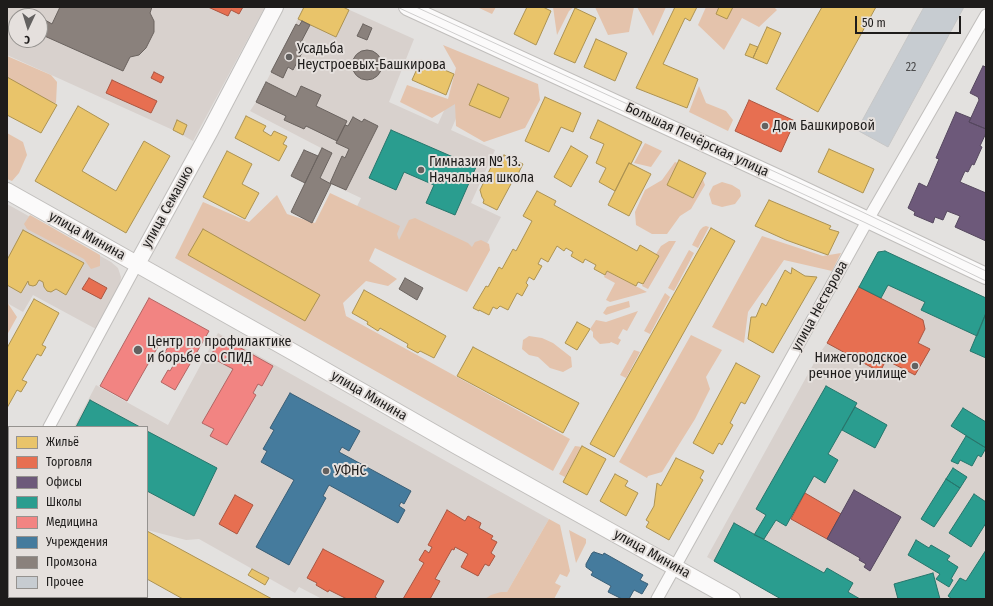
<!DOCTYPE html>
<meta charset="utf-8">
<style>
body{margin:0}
#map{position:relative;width:993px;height:606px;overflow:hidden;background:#e3e1df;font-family:"Fira Sans Condensed",sans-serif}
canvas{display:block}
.frame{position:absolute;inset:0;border:8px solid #1e1c1b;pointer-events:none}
.legend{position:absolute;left:8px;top:426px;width:140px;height:172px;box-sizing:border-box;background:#e5e0dd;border:1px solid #95928f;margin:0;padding:5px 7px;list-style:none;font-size:12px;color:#1e1c1b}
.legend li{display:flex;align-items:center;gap:8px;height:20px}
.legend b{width:20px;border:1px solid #95928f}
.north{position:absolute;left:8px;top:8px;width:40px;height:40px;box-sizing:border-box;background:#e5e0dd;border:1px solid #95928f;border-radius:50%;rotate:184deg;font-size:11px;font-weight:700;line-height:16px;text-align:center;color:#1e1c1b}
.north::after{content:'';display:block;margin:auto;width:14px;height:18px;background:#636160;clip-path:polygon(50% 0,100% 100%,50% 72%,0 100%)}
.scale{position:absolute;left:855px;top:16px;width:106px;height:18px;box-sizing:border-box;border:2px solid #1e1c1b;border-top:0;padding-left:5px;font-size:12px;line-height:14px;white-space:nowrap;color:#1e1c1b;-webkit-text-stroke:3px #e5e0dd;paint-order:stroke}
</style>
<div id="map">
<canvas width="993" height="606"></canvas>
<div class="frame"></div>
<ul class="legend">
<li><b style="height:11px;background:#e9c46a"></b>Жильё</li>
<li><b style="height:11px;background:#e76f51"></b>Торговля</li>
<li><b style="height:11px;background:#6d597a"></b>Офисы</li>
<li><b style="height:11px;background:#2a9d8f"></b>Школы</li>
<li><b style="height:11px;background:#f28482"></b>Медицина</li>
<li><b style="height:11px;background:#457b9d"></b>Учреждения</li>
<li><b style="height:11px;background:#8a817c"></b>Промзона</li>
<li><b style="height:11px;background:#c7ccd1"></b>Прочее</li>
</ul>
<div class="north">С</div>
<div class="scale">50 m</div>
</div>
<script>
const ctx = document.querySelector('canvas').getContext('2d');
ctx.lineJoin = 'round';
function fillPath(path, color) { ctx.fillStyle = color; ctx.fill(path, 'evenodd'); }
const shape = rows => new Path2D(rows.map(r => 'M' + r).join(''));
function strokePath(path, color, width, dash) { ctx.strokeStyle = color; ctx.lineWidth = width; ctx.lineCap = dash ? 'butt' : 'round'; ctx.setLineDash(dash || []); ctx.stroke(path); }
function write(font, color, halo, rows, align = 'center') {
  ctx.font = font + ' "Fira Sans Condensed",sans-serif'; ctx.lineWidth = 4; ctx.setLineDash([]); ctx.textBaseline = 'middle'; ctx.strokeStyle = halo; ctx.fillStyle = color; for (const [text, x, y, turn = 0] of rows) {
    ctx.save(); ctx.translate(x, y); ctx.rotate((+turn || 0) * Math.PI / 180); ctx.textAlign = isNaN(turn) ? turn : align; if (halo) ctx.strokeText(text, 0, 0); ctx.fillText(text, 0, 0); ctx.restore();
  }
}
fillPath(shape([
 [7,7,265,7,193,141,173,130,7,55],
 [16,16,40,16,40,40,16,40],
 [304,7,343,7,414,39,389,102,438,124,466,62,478,68,451,130,495,150,471,203,501,217,466,283,345,231,361,198,331,184,312,223,291,212,321,148,250,111,256,102],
 [7,204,111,262,118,268,121,277,120,285,96,329,33,295,23,312,7,303],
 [885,251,986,298,986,599,781,599,707,557,819,354,827,343,878,252],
 [218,333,549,519,503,599,322,599,299,587,295,593,199,539,186,540,147,530,147,427,74,427,96,385,168,425]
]), '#d8d1cd');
fillPath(shape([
 [477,7,496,7,492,14],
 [553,7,574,7,569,11,557,35],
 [595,7,634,7,629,32,608,35],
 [637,7,666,7,653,36],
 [706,7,774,7,777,10,759,27,742,18,724,50,698,25],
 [443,45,538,84,540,100,525,128,484,142,456,126,455,104,432,118,400,102,407,85,448,99,456,68],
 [7,56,51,75,57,82,56,103,36,102,7,79],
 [699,86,706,103,726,111,733,120,728,131,689,112],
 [7,133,23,142,27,155,19,173,12,181,7,179],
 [645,143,662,151,651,167,634,163],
 [675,162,700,172,705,185,691,209,680,216,667,234,652,234,636,225,635,212,645,190,662,180],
 [722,182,732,185,740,190,741,196,735,204,722,207,712,204,709,194,713,186],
 [330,193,400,226,397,234,399,240,409,220,415,218,468,243,472,247,475,242,481,240,489,244,490,250,467,292,375,248,369,261,397,279,388,286,366,281,343,303,346,316,570,439,553,471,175,258,203,202,249,222,277,195,287,214,315,223],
 [30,215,100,255,100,266,91,269,84,259,27,229,24,224],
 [706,226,709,227,698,248,692,245,700,230,703,227],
 [762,236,823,256,841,253,832,271,784,260,748,312,744,343,712,327],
 [669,241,676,241,648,289,642,286,658,256,656,254,661,246],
 [689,250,694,253,674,291,668,288],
 [607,271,647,292,610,302,606,300,615,283,604,277],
 [665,293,670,297,650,334,644,331],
 [629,301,630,307,606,315,603,313,607,307],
 [7,302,17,317,7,335],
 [638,311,627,331,623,329,618,338,621,340,618,345,611,342,610,343,600,344,593,337,593,332,590,329,596,320,606,322],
 [691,335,722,350,706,377,710,389,695,419,662,472,648,476,647,478,619,462],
 [529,336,542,338,553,343,571,357,572,367,563,372,550,368,538,357,529,355,522,349,523,340],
 [634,350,640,352,626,378,620,375],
 [575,446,582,447,565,477,559,474],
 [549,519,560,525,570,571,567,577,560,574,555,583,561,586,554,599,485,599,491,595,501,592,507,592],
 [569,530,586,539,586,543,576,563],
 [7,566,9,567,9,597,63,597,67,599,7,599]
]), '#e4c3ac');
const homes = shape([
 [304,7,343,7,349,10,336,37,298,19,304,7],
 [527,7,543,7,551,11,536,45,514,34,527,7],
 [675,7,697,7,690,21,685,18,663,64,698,79,687,108,636,88,675,7],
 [719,7,733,7,727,19,716,14,719,7],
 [822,7,876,7,818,112,776,89,822,7],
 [575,8,596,18,575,63,554,54,575,8],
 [767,27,781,33,767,64,753,58,767,27],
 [596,39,627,53,615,81,584,67,596,39],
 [750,44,758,47,753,58,745,55,750,44],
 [421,60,454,74,446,95,412,80,421,60],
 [7,77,57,105,41,133,7,115,7,77],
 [478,84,509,98,500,118,469,105,478,84],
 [545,97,581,113,573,132,561,127,549,152,525,141,545,97],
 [78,106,109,124,82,171,116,191,144,141,170,156,126,233,35,181,78,106],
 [246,116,266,126,263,131,271,136,274,131,287,137,283,144,287,146,279,161,235,138,246,116],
 [177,120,187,125,183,135,173,130,177,120],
 [598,120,642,142,631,164,629,163,615,191,599,182,606,168,596,163,604,144,590,138,598,120],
 [571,146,588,156,571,187,554,177,571,146],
 [829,149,874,169,863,193,818,172,829,149],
 [227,151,252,164,242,184,259,193,245,219,203,197,227,151],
 [504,155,523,164,514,182,512,182,497,210,483,203,484,200,482,197,480,190,493,163,498,161,501,162,504,155],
 [679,160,706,173,693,198,667,185,679,160],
 [629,163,651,174,629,216,608,205,629,163],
 [537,191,556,201,554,205,637,251,640,245,659,256,643,284,638,282,636,286,607,271,605,275,594,269,596,265,585,259,583,263,571,256,573,252,566,248,564,251,557,246,548,262,541,258,538,264,542,266,534,280,529,277,526,283,528,285,522,296,517,293,508,310,500,306,497,309,493,307,489,315,479,310,479,311,473,308,486,286,488,287,499,267,502,269,513,249,516,251,532,221,523,216,537,191],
 [769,200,831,226,829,229,839,232,828,255,786,240,755,226,769,200],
 [711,228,735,241,614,457,590,444,711,228],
 [203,229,320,295,305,321,188,255,203,229],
 [23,230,84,263,66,295,56,289,51,292,47,291,44,287,43,282,39,280,36,285,33,286,29,285,28,281,21,293,7,285,7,260,23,230],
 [792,268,805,276,817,277,773,353,748,339,751,317,756,317,762,303,766,306,785,270,791,274,792,268],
 [364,290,446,336,434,358,420,351,418,353,407,347,408,344,380,328,378,331,367,324,368,322,352,313,364,290],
 [34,299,59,313,42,345,46,347,41,356,37,354,22,380,27,382,21,392,17,390,7,408,7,348,34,299],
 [577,322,590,329,577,350,565,343,577,322],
 [473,347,579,403,563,433,457,376,473,347],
 [736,363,760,376,745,404,741,402,730,423,733,425,722,445,719,443,713,454,693,443,736,363],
 [582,446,606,459,587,495,563,482,582,446],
 [676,458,704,471,700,478,703,480,669,540,646,527,649,522,646,520,654,506,657,483,661,486,676,458],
 [615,474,628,481,625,486,638,493,626,516,600,501,615,474],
 [147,531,272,599,183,599,147,579,147,531],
 [252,569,269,578,265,585,248,575,252,569]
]);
fillPath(homes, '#e9c46a');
strokePath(homes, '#ac9252', 1);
const shops = shape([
 [208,7,243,7,239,14,231,10,228,16,208,7],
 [154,72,164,77,161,83,151,78,154,72],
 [112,80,157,101,151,113,106,93,112,80],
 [749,100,795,121,781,152,735,131,749,100],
 [89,278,107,288,101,299,82,289,89,278],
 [859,287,923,320,925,329,918,343,930,349,915,375,886,360,880,372,827,343,859,287],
 [805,493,841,514,827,539,791,519,805,493],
 [235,495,253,505,237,534,219,524,235,495],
 [447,510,465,521,468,516,481,523,479,528,493,536,491,539,497,542,491,553,495,556,489,566,485,564,478,576,461,567,468,554,455,547,454,550,452,549,435,579,440,581,430,599,403,599,424,563,419,560,425,550,429,553,432,547,428,545,447,510],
 [323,549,384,581,375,597,378,599,347,599,329,590,328,592,316,585,317,583,307,578,323,549],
 [7,590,9,591,9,597,20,597,23,599,7,599,7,590]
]);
fillPath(shops, '#e76f51');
strokePath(shops, '#ab5641', 1);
const offices = shape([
 [983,66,986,67,986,129,969,122,979,100,978,97,970,93,983,66],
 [956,112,971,118,969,122,986,129,986,133,980,146,982,147,974,165,972,164,968,172,965,171,960,182,986,193,986,241,955,227,960,216,947,211,943,220,935,217,933,223,914,215,915,212,908,208,919,183,927,187,939,159,936,158,956,112],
 [854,490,901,517,870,571,864,567,866,564,859,560,860,558,827,539,854,490]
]);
fillPath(offices, '#6d597a');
strokePath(offices, '#55475e', 1);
const schools = shape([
 [391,130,476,167,455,215,426,203,434,185,404,172,396,190,369,178,391,130],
 [885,251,986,298,986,313,977,336,921,310,925,302,888,285,881,298,859,287,878,252,885,251],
 [986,313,986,358,970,351,986,313],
 [826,386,857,403,828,454,838,460,825,483,814,476,786,526,776,520,764,539,754,535,766,515,756,509,826,386],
 [90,400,140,427,76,427,90,400],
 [855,407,887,425,875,448,842,430,855,407],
 [963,408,986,422,986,448,951,426,963,408],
 [147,431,217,468,194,516,147,491,147,431],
 [966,436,986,448,981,457,978,455,972,466,960,460,958,464,951,461,966,436],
 [953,468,967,477,960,488,946,479,953,468],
 [946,479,960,488,934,527,921,519,946,479],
 [974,494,986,502,986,523,971,547,949,533,974,494],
 [734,523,824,573,827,568,853,583,848,592,860,599,781,599,714,561,734,523],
 [916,540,929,548,931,545,950,556,947,560,958,567,951,579,953,580,949,587,936,579,940,574,908,555,916,540],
 [986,550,986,599,952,599,948,596,960,578,966,581,986,550],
 [933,573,940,599,898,599,894,584,933,573]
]);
fillPath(schools, '#2a9d8f');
strokePath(schools, '#26766c', 1);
const health = shape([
 [149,298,209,331,175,390,161,382,168,370,170,371,180,354,177,352,174,357,165,352,168,347,160,343,127,401,100,386,149,298],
 [221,337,273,366,262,386,258,384,253,393,256,395,227,445,210,436,214,429,202,423,233,369,210,357,221,337]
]);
fillPath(health, '#f28482');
strokePath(health, '#b26563', 1);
const public = shape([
 [290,393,360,431,349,451,342,447,339,452,411,491,404,504,401,502,399,506,405,510,398,523,329,485,323,496,326,498,289,565,256,547,294,480,261,462,267,451,263,449,274,430,270,428,290,393],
 [594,552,603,555,604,553,643,575,640,580,648,584,642,594,634,590,629,599,622,599,608,592,611,586,591,575,593,572,586,567,586,564,592,553,594,552]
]);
fillPath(public, '#457b9d');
strokePath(public, '#395e76', 1);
const industry = shape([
 [60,7,152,7,150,13,154,21,154,32,146,48,139,55,130,57,123,71,40,34,45,20,52,24,60,7],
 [302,21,310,25,300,44,305,47,293,70,288,67,283,78,271,72,296,24,299,26,302,21],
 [363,24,372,28,367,40,357,36,363,24],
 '352 65a15 15 0 1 1 30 0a15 15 0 1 1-30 0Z',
 [266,82,296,97,301,86,321,95,316,106,347,121,337,141,306,126,304,129,284,120,286,116,256,102,266,82],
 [353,117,362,122,364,119,378,126,346,190,330,183,342,156,345,158,349,149,336,143,345,125,348,126,353,117],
 [322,148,332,153,320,178,331,184,312,223,291,212,322,148],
 [304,150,318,156,305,183,291,176,304,150],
 [405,278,423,288,417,300,399,289,405,278]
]);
fillPath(industry, '#8a817c');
strokePath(industry, '#6a635f', 1);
const building = shape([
 [924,7,964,7,888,147,857,130,924,7]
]);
fillPath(building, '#c7ccd1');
strokePath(building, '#c6c6c6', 1);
const street = shape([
 [49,427,137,264],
 [7,503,9,500],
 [7,541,9,542],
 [108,597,112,599],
 [657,599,870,216,986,15]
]);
const secondary = shape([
 [407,7,794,185,986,276],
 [7,191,293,352,457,446,732,599],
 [137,264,210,131,275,7]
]);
strokePath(street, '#c0bebc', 13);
strokePath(secondary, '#c0bebc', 18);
strokePath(street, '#fbfafa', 11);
strokePath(secondary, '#fbfafa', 16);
strokePath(shape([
 [397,7,866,223,986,281],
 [416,7,856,209,986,271]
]), '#cfcece', 1);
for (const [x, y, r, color] of [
 [289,57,4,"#636160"],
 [765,126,4,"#636160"],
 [421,170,4,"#636160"],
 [138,350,5,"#636160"],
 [915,366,4,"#636160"],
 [326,471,4,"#636160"]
]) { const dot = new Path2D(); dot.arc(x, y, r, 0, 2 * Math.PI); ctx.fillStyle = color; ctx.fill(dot); strokePath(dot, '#e5e0dd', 1.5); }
write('12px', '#4b4b4c', null, [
 ["22",911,68]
]);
write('14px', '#1e1c1b', '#e5e0dd', [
 ["Усадьба",297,49],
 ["Неустроевых-Башкирова",297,65],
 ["Дом Башкировой",773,126],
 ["Гимназия № 13.",429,162],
 ["Начальная школа",429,178],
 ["Центр по профилактике",147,342],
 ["и борьбе со СПИД",147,358],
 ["Нижегородское",907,358,"right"],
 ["речное училище",907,374,"right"],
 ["УФНС",334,471]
], 'left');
write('14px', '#1e1c1b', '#e5e0dd', [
 ["Большая Печёрская улица",697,140,25],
 ["улица Семашко",168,207,-61],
 ["улица Минина",87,236,29],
 ["улица Нестерова",820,306,-61],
 ["улица Минина",369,396,30],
 ["улица Минина",652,554,29]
]);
</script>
